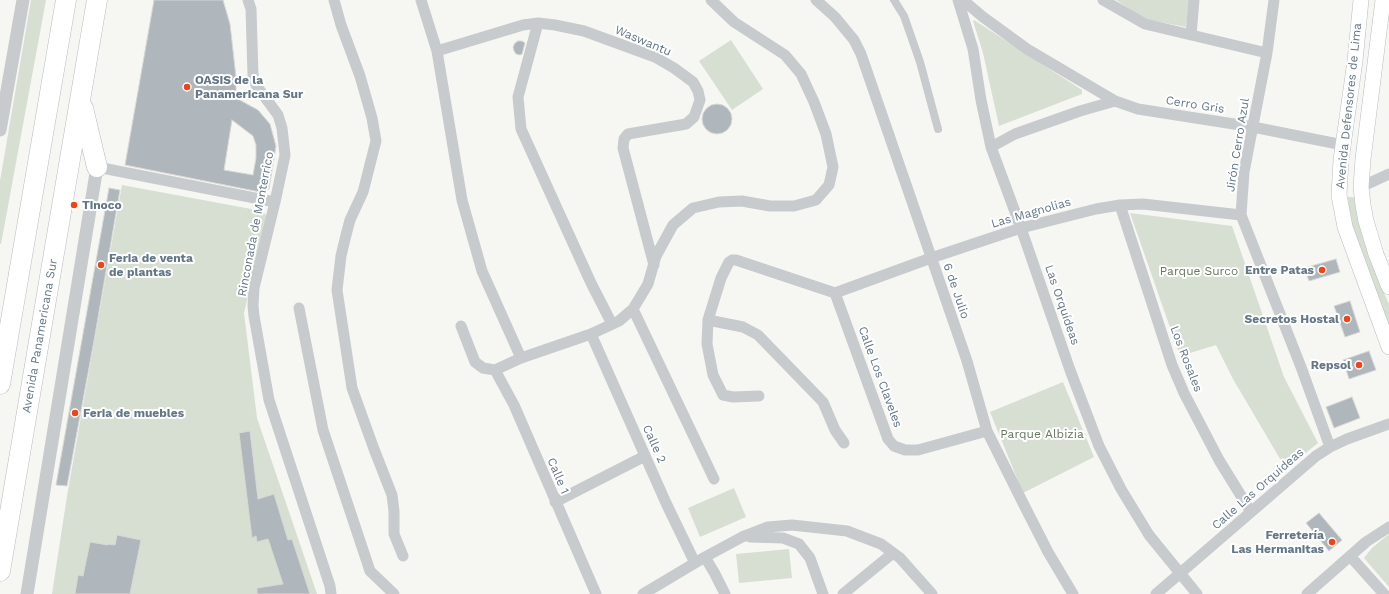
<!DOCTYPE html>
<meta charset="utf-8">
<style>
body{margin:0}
canvas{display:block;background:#f6f6f2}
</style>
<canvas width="1389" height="594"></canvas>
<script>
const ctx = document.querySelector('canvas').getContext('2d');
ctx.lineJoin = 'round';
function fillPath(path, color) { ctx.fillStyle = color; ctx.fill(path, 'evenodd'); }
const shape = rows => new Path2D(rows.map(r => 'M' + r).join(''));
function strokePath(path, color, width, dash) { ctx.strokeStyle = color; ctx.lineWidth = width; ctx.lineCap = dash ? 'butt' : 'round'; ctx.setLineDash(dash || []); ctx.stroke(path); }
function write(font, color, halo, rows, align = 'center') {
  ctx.font = font + ' "Work Sans",sans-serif'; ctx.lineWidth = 4; ctx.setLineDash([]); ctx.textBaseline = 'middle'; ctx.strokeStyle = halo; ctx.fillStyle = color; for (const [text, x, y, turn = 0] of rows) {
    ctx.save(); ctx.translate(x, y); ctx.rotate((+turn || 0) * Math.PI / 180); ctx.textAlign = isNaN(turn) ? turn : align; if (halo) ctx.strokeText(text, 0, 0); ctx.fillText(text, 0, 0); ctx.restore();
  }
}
fillPath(shape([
 [31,0,46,0,1,244,0,244,0,181],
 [1116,0,1189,0,1186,27,1144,19],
 [974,20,1082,90,1082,94,999,126,983,53,973,21],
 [731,40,763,89,732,110,699,61],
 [122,185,262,211,267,216,244,313,257,418,317,594,52,594,67,496],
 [1348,197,1353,197,1356,199,1382,289,1389,304,1389,328,1357,244,1349,211],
 [1130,213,1232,226,1284,377,1318,443,1286,469,1233,379,1216,345,1180,356],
 [1063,382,1094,457,1023,493,990,412],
 [734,488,746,517,700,537,688,508],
 [1389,534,1389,587,1364,558,1372,548],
 [789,549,792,578,739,583,736,554]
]), '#d7dfd3');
const building = shape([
 [154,0,223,0,230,24,236,77,236,98,258,110,270,124,276,146,269,189,265,193,125,165,154,0],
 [232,120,253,136,256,145,256,158,253,175,224,170,232,120],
 [518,41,522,41,525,43,522,54,520,55,516,54,514,51,513,47,515,43,518,41],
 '702 119a15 15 0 1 1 30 0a15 15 0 1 1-30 0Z',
 [109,188,120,190,94,341,67,486,56,485,109,188],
 [1336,259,1340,272,1309,281,1304,268,1336,259],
 [1350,301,1360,332,1345,337,1334,306,1350,301],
 [1369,351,1376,370,1349,379,1343,360,1369,351],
 [1352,397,1360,418,1334,428,1326,407,1352,397],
 [250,431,258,499,274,494,288,540,292,539,310,594,257,594,257,588,283,584,268,539,257,542,256,536,252,538,239,433,250,431],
 [1319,513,1342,540,1329,551,1306,523,1319,513],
 [117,535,141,540,130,594,75,594,78,575,83,576,90,542,108,545,108,544,115,545,117,535]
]);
fillPath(building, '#afb7bc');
strokePath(building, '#d8d8d5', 1);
const secondary = shape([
 [1361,0,1355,61,1341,160,1339,195,1345,227,1389,347],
 [1383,0,1363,159,1361,187,1363,205,1366,221,1376,254,1389,287]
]);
const motorway = shape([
 [83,108,97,167],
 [0,384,66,0],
 [0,571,97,0]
]);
strokePath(secondary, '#b7bdc1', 16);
strokePath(motorway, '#b7bbbe', 21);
strokePath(shape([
 [894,0,904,16,920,62,938,129]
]), '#c8cbce', 8);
strokePath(shape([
 [248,0,251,9,253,75,256,85,278,115,282,128,285,155,275,202,254,288,253,306,254,316,269,400,330,586,331,594],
 [334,0,341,25,360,76,372,118,376,141,363,192,350,220,346,235,341,256,337,290,352,388,374,449,392,495,394,511,394,534,403,556],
 [421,0,437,51,462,200,482,271,521,358],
 [816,0,835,17,854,40,861,54,967,361,987,431,1024,505,1048,552,1073,594],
 [958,0,973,49,981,100,991,147,1021,228,1070,370,1099,446,1121,489,1149,535,1197,594],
 [963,0,983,17,1027,49,1115,101,1138,109,1253,127,1343,145],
 [1103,0,1145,24,1267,53],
 [1274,0,1267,53,1244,172,1241,215,1301,367,1330,447],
 [538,23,518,97,521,129,591,283,612,324],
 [1191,35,1194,0],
 [437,51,523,25,538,23,555,25,584,31,655,57,674,68,693,82,698,91,700,100,694,117,686,124,628,134,624,139,623,148,654,265],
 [991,147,1015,134,1080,111,1115,101],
 [97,167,275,202],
 [1361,187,1389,174],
 [1120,205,1172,365,1184,393,1219,460,1251,512],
 [835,293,931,258,1021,228,1096,209,1120,205,1143,204,1241,215],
 [835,293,888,439,894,446,905,450,918,450,987,431],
 [299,308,323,430,370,571,394,594],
 [633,309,714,479],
 [708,320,743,327,758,335,823,402,835,430,844,443],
 [461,326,475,362,483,368,495,370,521,358,591,334,619,321,633,309,648,284,656,256,673,225,693,208,719,202,742,201,770,206,794,206,816,200,829,185,833,167,826,134,814,102,801,74,785,55,734,22,711,0],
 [591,334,666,503,695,563],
 [495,370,514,405,596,594],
 [759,396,733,397,723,395,713,375,707,344,708,320,721,278,729,262,732,260,736,260,835,293],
 [555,502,645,456],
 [750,537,783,538,799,544,810,558,823,594],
 [1350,556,1384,594],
 [705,557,715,574,725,594],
 [643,594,705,557,742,537,768,527,792,525,847,531,881,544,900,558,932,594],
 [843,594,893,553],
 [1156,594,1316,456,1330,447,1347,439,1389,424],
 [1307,594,1366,542,1389,527]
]), '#c8cbce', 11);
strokePath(shape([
 [0,130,23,0],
 [27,594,97,167]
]), '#c8cbce', 13);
strokePath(secondary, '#fff', 15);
strokePath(motorway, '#fff', 20);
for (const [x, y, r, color] of [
 [187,87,4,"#f24317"],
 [74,205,4,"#f24317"],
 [101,265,4,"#f24317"],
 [1322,270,4,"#f24317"],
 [1347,319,4,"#f24317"],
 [1359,365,4,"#f24317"],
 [75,413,4,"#f24317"],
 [1332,542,4,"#f24317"]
]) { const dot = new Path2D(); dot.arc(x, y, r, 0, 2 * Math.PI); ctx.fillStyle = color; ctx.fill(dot); strokePath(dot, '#fff', 1.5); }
write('12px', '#637786', '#fff', [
 ["Waswantu",643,41,23],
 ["Cerro Gris",1195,105,9],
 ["Avenida Defensores de Lima",1349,106,-84],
 ["Jirón Cerro Azul",1238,145,-81],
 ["Las Magnolias",1031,213,-16],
 ["Rinconada de Monterrico",256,224,-79],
 ["6 de Julio",956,291,71],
 ["Las Orquídeas",1062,305,71],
 ["Avenida Panamericana Sur",40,336,-80],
 ["Los Rosales",1186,359,69],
 ["Calle Los Claveles",880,377,70],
 ["Calle 2",654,444,66],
 ["Calle 1",558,476,67],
 ["Calle Las Orquídeas",1258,489,-41]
]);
write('bold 12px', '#637786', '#fff', [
 ["OASIS de la",195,80],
 ["Panamericana Sur",195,94],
 ["Tinoco",82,205],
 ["Feria de venta",109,258],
 ["de plantas",109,272],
 ["Entre Patas",1314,270,"right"],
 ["Secretos Hostal",1339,319,"right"],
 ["Repsol",1351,365,"right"],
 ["Feria de muebles",83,413],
 ["Ferretería",1324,535,"right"],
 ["Las Hermanitas",1324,549,"right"]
], 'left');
write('12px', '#64785e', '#fff', [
 ["Parque Surco",1199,271],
 ["Parque Albizia",1042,434]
]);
</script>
